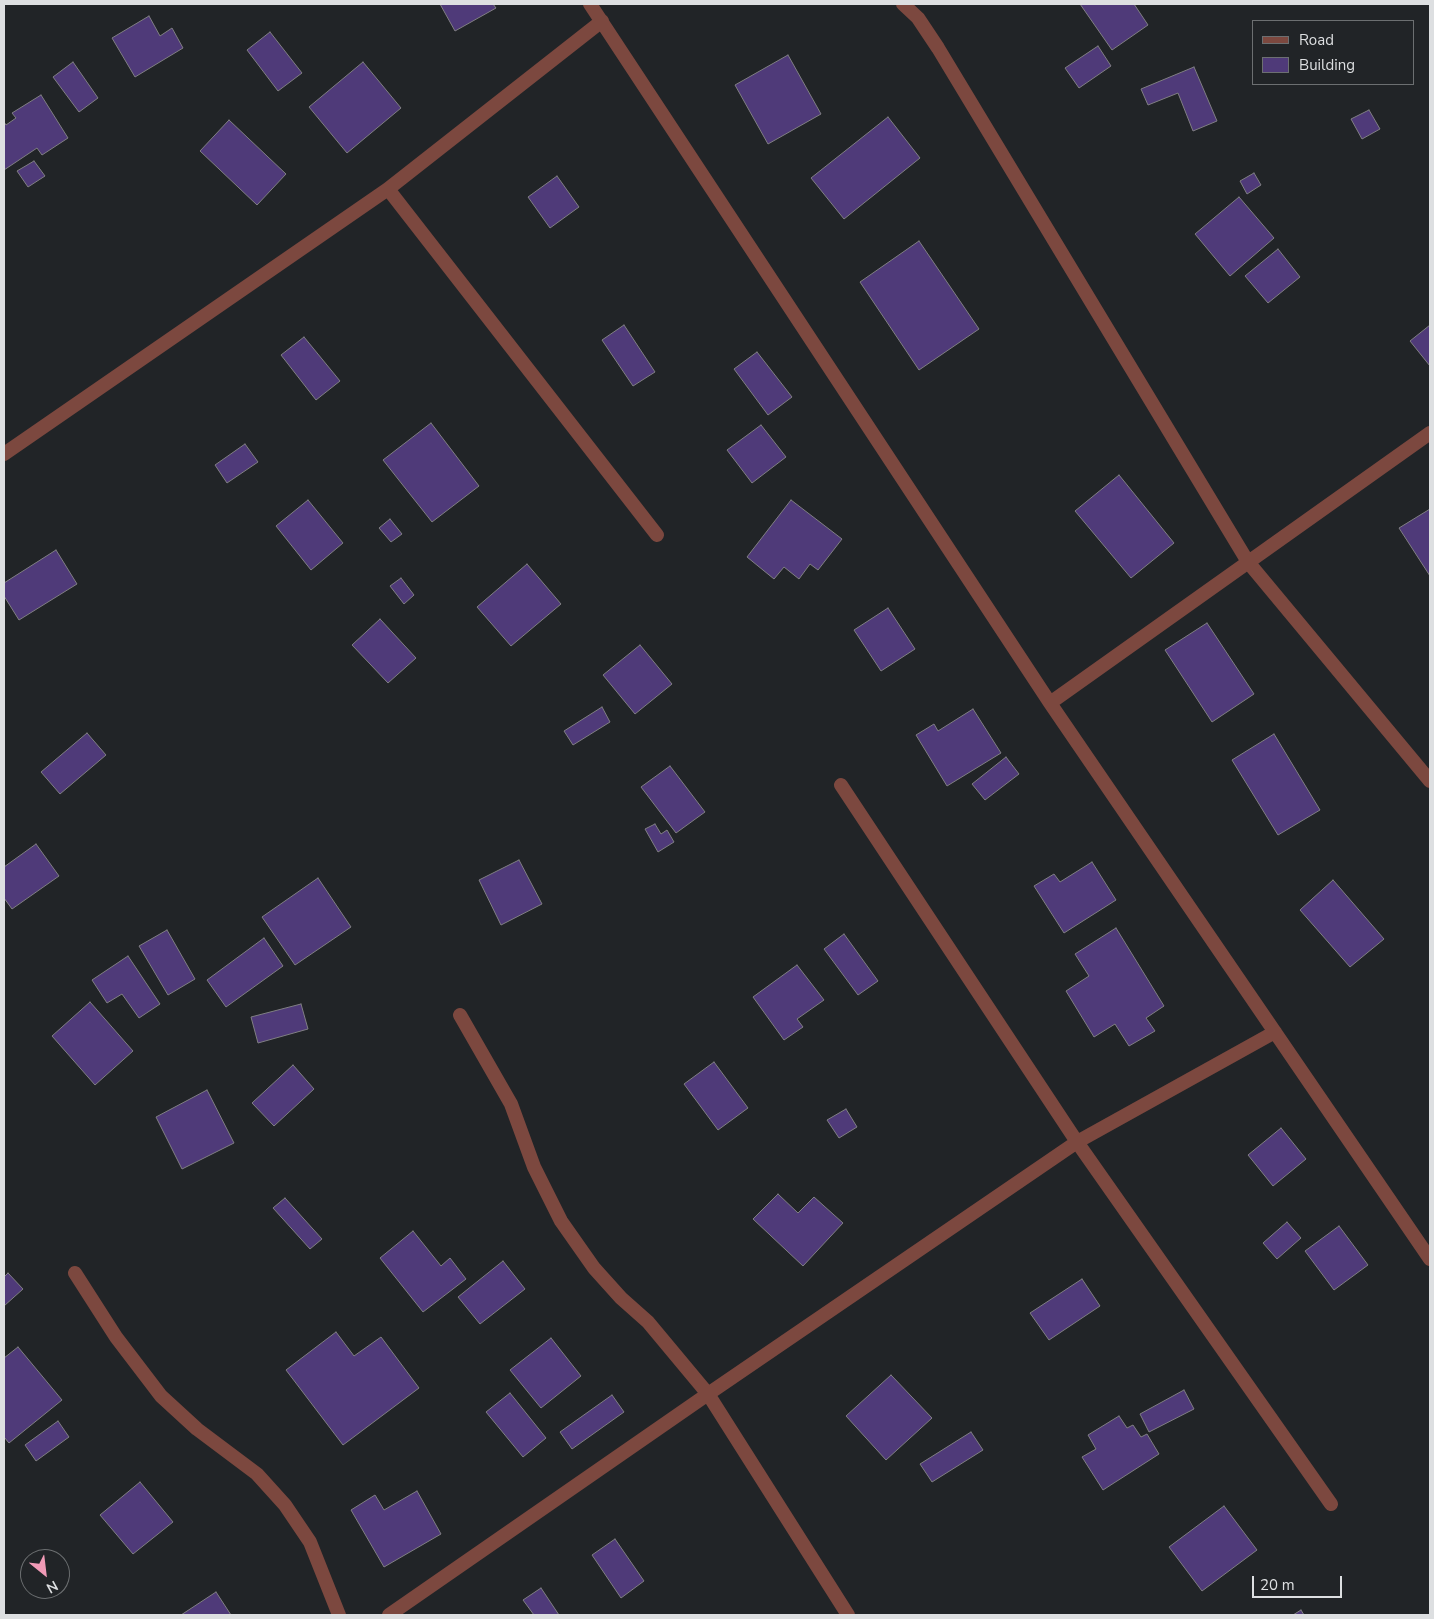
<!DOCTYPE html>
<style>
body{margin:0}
#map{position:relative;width:1434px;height:1619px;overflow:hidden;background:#212427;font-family:"Nunito Sans",sans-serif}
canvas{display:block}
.frame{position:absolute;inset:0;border:5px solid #dddfe1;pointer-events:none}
.legend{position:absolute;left:1252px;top:20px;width:162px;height:65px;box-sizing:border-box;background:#212427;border:1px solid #6c6f71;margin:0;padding:6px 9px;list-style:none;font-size:15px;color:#dddfe1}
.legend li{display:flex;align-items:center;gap:10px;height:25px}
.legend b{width:25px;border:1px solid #6c6f71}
.north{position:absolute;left:20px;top:1549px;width:50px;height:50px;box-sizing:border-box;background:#212427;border:1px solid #6c6f71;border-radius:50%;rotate:151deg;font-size:14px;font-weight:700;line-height:20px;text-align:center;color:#dddfe1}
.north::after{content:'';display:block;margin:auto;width:18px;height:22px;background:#f09ab6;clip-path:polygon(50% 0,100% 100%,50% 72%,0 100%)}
.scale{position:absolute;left:1252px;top:1576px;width:90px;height:22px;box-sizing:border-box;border:2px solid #dddfe1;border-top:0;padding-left:6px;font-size:15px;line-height:18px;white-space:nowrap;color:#dddfe1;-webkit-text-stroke:4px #212427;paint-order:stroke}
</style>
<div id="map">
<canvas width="1434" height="1619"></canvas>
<div class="frame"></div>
<ul class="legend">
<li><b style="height:6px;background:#7c483f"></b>Road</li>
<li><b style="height:14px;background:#4f3a79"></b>Building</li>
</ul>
<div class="north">N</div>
<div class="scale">20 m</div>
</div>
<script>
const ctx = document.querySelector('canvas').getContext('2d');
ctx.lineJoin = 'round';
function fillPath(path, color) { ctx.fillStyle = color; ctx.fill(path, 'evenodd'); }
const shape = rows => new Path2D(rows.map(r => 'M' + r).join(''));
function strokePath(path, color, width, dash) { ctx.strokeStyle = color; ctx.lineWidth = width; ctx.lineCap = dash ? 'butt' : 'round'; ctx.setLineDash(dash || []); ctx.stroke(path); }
const building = shape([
 [440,4,493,4,496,8,455,31,440,4],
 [1080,4,1134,4,1148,25,1112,50,1080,4],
 [149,16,160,36,172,28,183,48,135,77,112,38,149,16],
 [270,32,302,73,278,91,247,50,270,32],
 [1098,46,1111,66,1079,88,1065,68,1098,46],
 [788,55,821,114,768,144,735,85,788,55],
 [73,62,98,98,79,112,53,77,73,62],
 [363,62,401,108,347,153,309,107,363,62],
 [1194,67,1217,121,1193,131,1178,93,1148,105,1141,89,1194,67],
 [41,95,68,138,42,155,37,148,4,170,4,122,6,125,16,118,12,113,41,95],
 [1369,110,1380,129,1362,139,1351,119,1369,110],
 [888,117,920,158,844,219,811,178,888,117],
 [229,120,286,174,257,205,200,151,229,120],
 [34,161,45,176,28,187,17,171,34,161],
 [1254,173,1261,185,1247,194,1240,181,1254,173],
 [557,176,579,207,550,228,528,197,557,176],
 [1239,197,1274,238,1230,276,1195,234,1239,197],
 [919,241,979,329,919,370,860,282,919,241],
 [1278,249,1300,277,1268,303,1245,276,1278,249],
 [624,325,655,372,633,386,602,340,624,325],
 [1430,325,1430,366,1410,341,1430,325],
 [304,337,340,381,316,400,281,355,304,337],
 [757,352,792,397,768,415,734,369,757,352],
 [431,423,479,486,432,522,383,460,431,423],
 [761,425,786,457,752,483,727,450,761,425],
 [245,444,258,462,227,483,215,465,245,444],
 [1119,475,1174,543,1131,578,1075,511,1119,475],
 [308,500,343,543,311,570,276,526,308,500],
 [791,500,842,539,818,570,810,564,799,579,784,567,774,579,747,557,791,500],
 [1430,509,1430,576,1399,528,1430,509],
 [390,519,402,534,391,542,379,528,390,519],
 [56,550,77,584,19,620,4,596,4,583,56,550],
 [527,564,561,604,511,646,477,607,527,564],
 [401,578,414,595,404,604,390,586,401,578],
 [888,608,915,649,881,671,854,630,888,608],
 [380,619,416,658,388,683,352,645,380,619],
 [1207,623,1254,694,1212,722,1165,650,1207,623],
 [640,645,672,684,635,714,603,675,640,645],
 [602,707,610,722,573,745,564,731,602,707],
 [973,709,1001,753,947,786,916,735,934,724,938,731,973,709],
 [87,733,106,755,60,794,41,772,87,733],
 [1274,734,1320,810,1278,835,1232,760,1274,734],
 [1006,757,1019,774,985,800,972,784,1006,757],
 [670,766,705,812,676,833,641,787,670,766],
 [655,824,661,834,667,830,674,842,658,852,645,829,655,824],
 [36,844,59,876,12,909,4,898,4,867,36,844],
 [519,860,542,904,501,925,479,880,519,860],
 [1092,862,1116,900,1064,933,1034,886,1054,874,1060,882,1092,862],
 [318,878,351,927,295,965,262,917,318,878],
 [1333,880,1384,939,1350,967,1300,910,1333,880],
 [1116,928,1164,1006,1146,1018,1155,1031,1129,1046,1115,1024,1094,1037,1066,991,1089,976,1075,954,1116,928],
 [167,930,195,979,168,995,139,946,167,930],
 [844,934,878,981,858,995,824,949,844,934],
 [264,938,283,966,226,1007,207,980,264,938],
 [128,956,160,1004,139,1018,122,994,107,1003,92,980,128,956],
 [797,965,824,1000,797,1019,803,1027,784,1040,753,997,797,965],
 [90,1002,133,1051,95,1085,52,1036,90,1002],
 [301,1004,308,1029,258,1043,251,1017,301,1004],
 [714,1062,748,1108,718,1130,684,1084,714,1062],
 [293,1065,314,1089,274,1126,252,1103,293,1065],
 [207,1090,234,1143,182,1169,156,1117,207,1090],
 [846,1109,857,1127,839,1138,827,1120,846,1109],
 [1281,1128,1306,1159,1273,1186,1248,1155,1281,1128],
 [778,1194,798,1213,814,1197,843,1223,803,1266,753,1219,778,1194],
 [285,1198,322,1239,310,1249,273,1208,285,1198],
 [1287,1222,1301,1238,1277,1259,1263,1243,1287,1222],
 [1339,1226,1368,1265,1334,1290,1305,1251,1339,1226],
 [413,1231,441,1266,450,1258,466,1279,423,1312,380,1258,413,1231],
 [503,1261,525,1289,480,1324,458,1297,503,1261],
 [8,1273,23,1289,4,1306,4,1277,8,1273],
 [1082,1279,1100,1306,1049,1340,1030,1313,1082,1279],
 [336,1332,354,1356,381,1337,419,1388,343,1445,286,1370,336,1332],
 [551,1338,581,1376,541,1408,510,1370,551,1338],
 [18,1347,62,1400,9,1443,4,1437,4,1358,18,1347],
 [891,1375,932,1418,886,1460,846,1416,891,1375],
 [1184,1390,1194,1409,1149,1432,1140,1414,1184,1390],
 [510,1393,546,1438,523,1457,486,1412,510,1393],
 [612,1395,624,1412,572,1449,560,1432,612,1395],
 [1119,1416,1127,1428,1133,1425,1141,1437,1147,1434,1159,1454,1103,1490,1082,1457,1096,1449,1088,1435,1119,1416],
 [58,1421,69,1437,36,1461,25,1445,58,1421],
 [971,1432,983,1450,932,1482,920,1464,971,1432],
 [140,1482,173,1522,133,1554,100,1515,140,1482],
 [417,1491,441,1534,384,1567,351,1510,375,1495,384,1510,417,1491],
 [1224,1506,1257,1550,1202,1591,1169,1547,1224,1506],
 [615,1539,644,1581,621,1598,592,1555,615,1539],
 [541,1588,559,1615,534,1615,523,1600,541,1588],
 [216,1592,231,1615,181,1615,216,1592],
 [1301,1610,1304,1615,1293,1615,1301,1610]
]);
fillPath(building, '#4f3a79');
strokePath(building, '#807f83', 1);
strokePath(shape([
 [590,4,1050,703,1430,1259],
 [903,4,918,18,938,48,1248,562,1430,781],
 [388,189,657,535],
 [4,454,388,189,602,21],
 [1050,703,1430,433],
 [841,785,1077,1142,1331,1504],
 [460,1015,511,1104,534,1167,561,1221,594,1268,621,1298,648,1322,708,1394,848,1615],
 [75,1273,116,1337,161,1396,197,1429,257,1474,285,1505,310,1542,339,1615],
 [389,1615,708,1394,1077,1142,1275,1032]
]), '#7c483f', 14);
</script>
